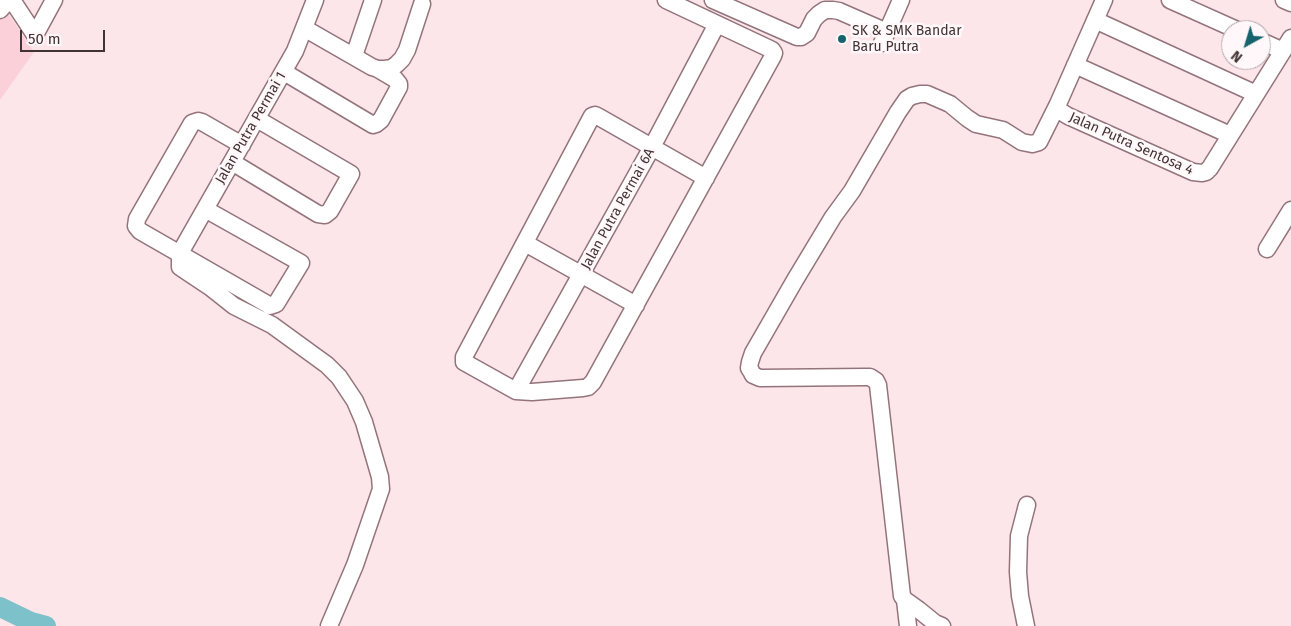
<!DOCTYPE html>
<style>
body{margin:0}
#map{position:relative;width:1291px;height:626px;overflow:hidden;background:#fce6ea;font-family:"Fira Sans",sans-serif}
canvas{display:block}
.north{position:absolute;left:1221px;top:20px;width:50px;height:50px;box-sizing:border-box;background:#fff7f9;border:1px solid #b3a8ab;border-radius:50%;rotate:219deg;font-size:14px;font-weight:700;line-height:20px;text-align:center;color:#403235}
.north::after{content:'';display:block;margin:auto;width:18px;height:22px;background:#15636c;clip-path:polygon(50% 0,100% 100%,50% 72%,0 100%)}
.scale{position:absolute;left:20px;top:30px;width:85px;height:22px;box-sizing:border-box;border:2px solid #403235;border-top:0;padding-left:6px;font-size:15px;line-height:18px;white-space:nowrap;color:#403235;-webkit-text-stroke:4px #fff7f9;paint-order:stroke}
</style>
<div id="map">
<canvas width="1291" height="626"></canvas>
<div class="north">N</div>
<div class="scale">50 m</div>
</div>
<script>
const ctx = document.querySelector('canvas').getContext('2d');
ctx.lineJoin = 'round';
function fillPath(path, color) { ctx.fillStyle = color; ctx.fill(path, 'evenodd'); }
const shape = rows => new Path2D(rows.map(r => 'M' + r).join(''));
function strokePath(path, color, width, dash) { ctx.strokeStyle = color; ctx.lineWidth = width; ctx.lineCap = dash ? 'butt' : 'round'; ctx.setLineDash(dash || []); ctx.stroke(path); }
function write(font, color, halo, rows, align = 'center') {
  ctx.font = font + ' "Fira Sans",sans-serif'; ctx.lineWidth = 5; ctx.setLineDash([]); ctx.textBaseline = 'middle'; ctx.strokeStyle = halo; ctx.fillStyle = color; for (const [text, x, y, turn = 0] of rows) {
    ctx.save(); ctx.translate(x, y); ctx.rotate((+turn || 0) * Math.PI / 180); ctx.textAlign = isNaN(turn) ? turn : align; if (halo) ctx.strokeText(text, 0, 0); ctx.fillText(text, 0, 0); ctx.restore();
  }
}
fillPath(shape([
 [0,1,34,52,0,100]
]), '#fbd0d9');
strokePath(shape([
 [0,607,31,622,46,626]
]), '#7dc1cb', 20);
const minor = shape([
 [12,0,35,35,54,0],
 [666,0,768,48,772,50,774,53,773,56,593,382,588,387,583,388,532,392,516,391,464,362,464,357,592,116,595,115,599,117,706,178],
 [713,0,797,37,801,37,807,33,814,19,819,14,825,10,833,10,839,11,887,32],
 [1170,0,1237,30],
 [1284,0,1291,3],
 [0,10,9,0],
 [1095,20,1256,94],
 [304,28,372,67,378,69,385,69,392,68,397,64,402,59,407,50,422,4],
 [1261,41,1283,51],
 [882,43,901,0],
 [354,56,373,0],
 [1075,65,1230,135],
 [284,72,373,125,376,124,381,120,399,87,399,84,395,79,378,69],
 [1058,104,1058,108,1060,111,1068,116,1193,172,1202,173,1206,172,1210,168,1291,38],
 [232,162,318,214,325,215,330,211,351,174,257,119],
 [205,209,301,263,276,304,270,306,267,304,140,231,136,226,137,219,192,123,198,121,202,122,242,145],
 [525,243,636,305],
 [1267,249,1291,210],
 [180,253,180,267,210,287,234,306,272,325,327,365,339,377,355,401,364,422,380,477,381,489,355,565,329,626],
 [180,253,295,51,315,0],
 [516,391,652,147,717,24],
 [905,600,919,610,935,623,942,626],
 [908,626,905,600,902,596,878,385,876,381,870,377,866,377,760,378,753,375,751,371,749,368,750,362,753,353,795,280,833,217,852,191,898,112,907,99,912,96,920,94,927,94,950,104,967,118,976,124,1003,130,1022,142,1032,144,1039,142,1058,104,1104,0],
 [1026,626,1020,596,1018,572,1019,536,1027,505]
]);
strokePath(minor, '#94747b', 19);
strokePath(minor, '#fff', 16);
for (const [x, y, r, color] of [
 [842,39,5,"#15636c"]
]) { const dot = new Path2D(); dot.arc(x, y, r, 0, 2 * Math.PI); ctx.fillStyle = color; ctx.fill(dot); strokePath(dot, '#fff7f9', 2); }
write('14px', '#403235', '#fff7f9', [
 ["SK & SMK Bandar",852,31],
 ["Baru Putra",852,47]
], 'left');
write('14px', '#403235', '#fff7f9', [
 ["Jalan Putra Permai 1",251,128,-60],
 ["Jalan Putra Sentosa 4",1131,144,24],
 ["Jalan Putra Permai 6A",618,209,-61]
]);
</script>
